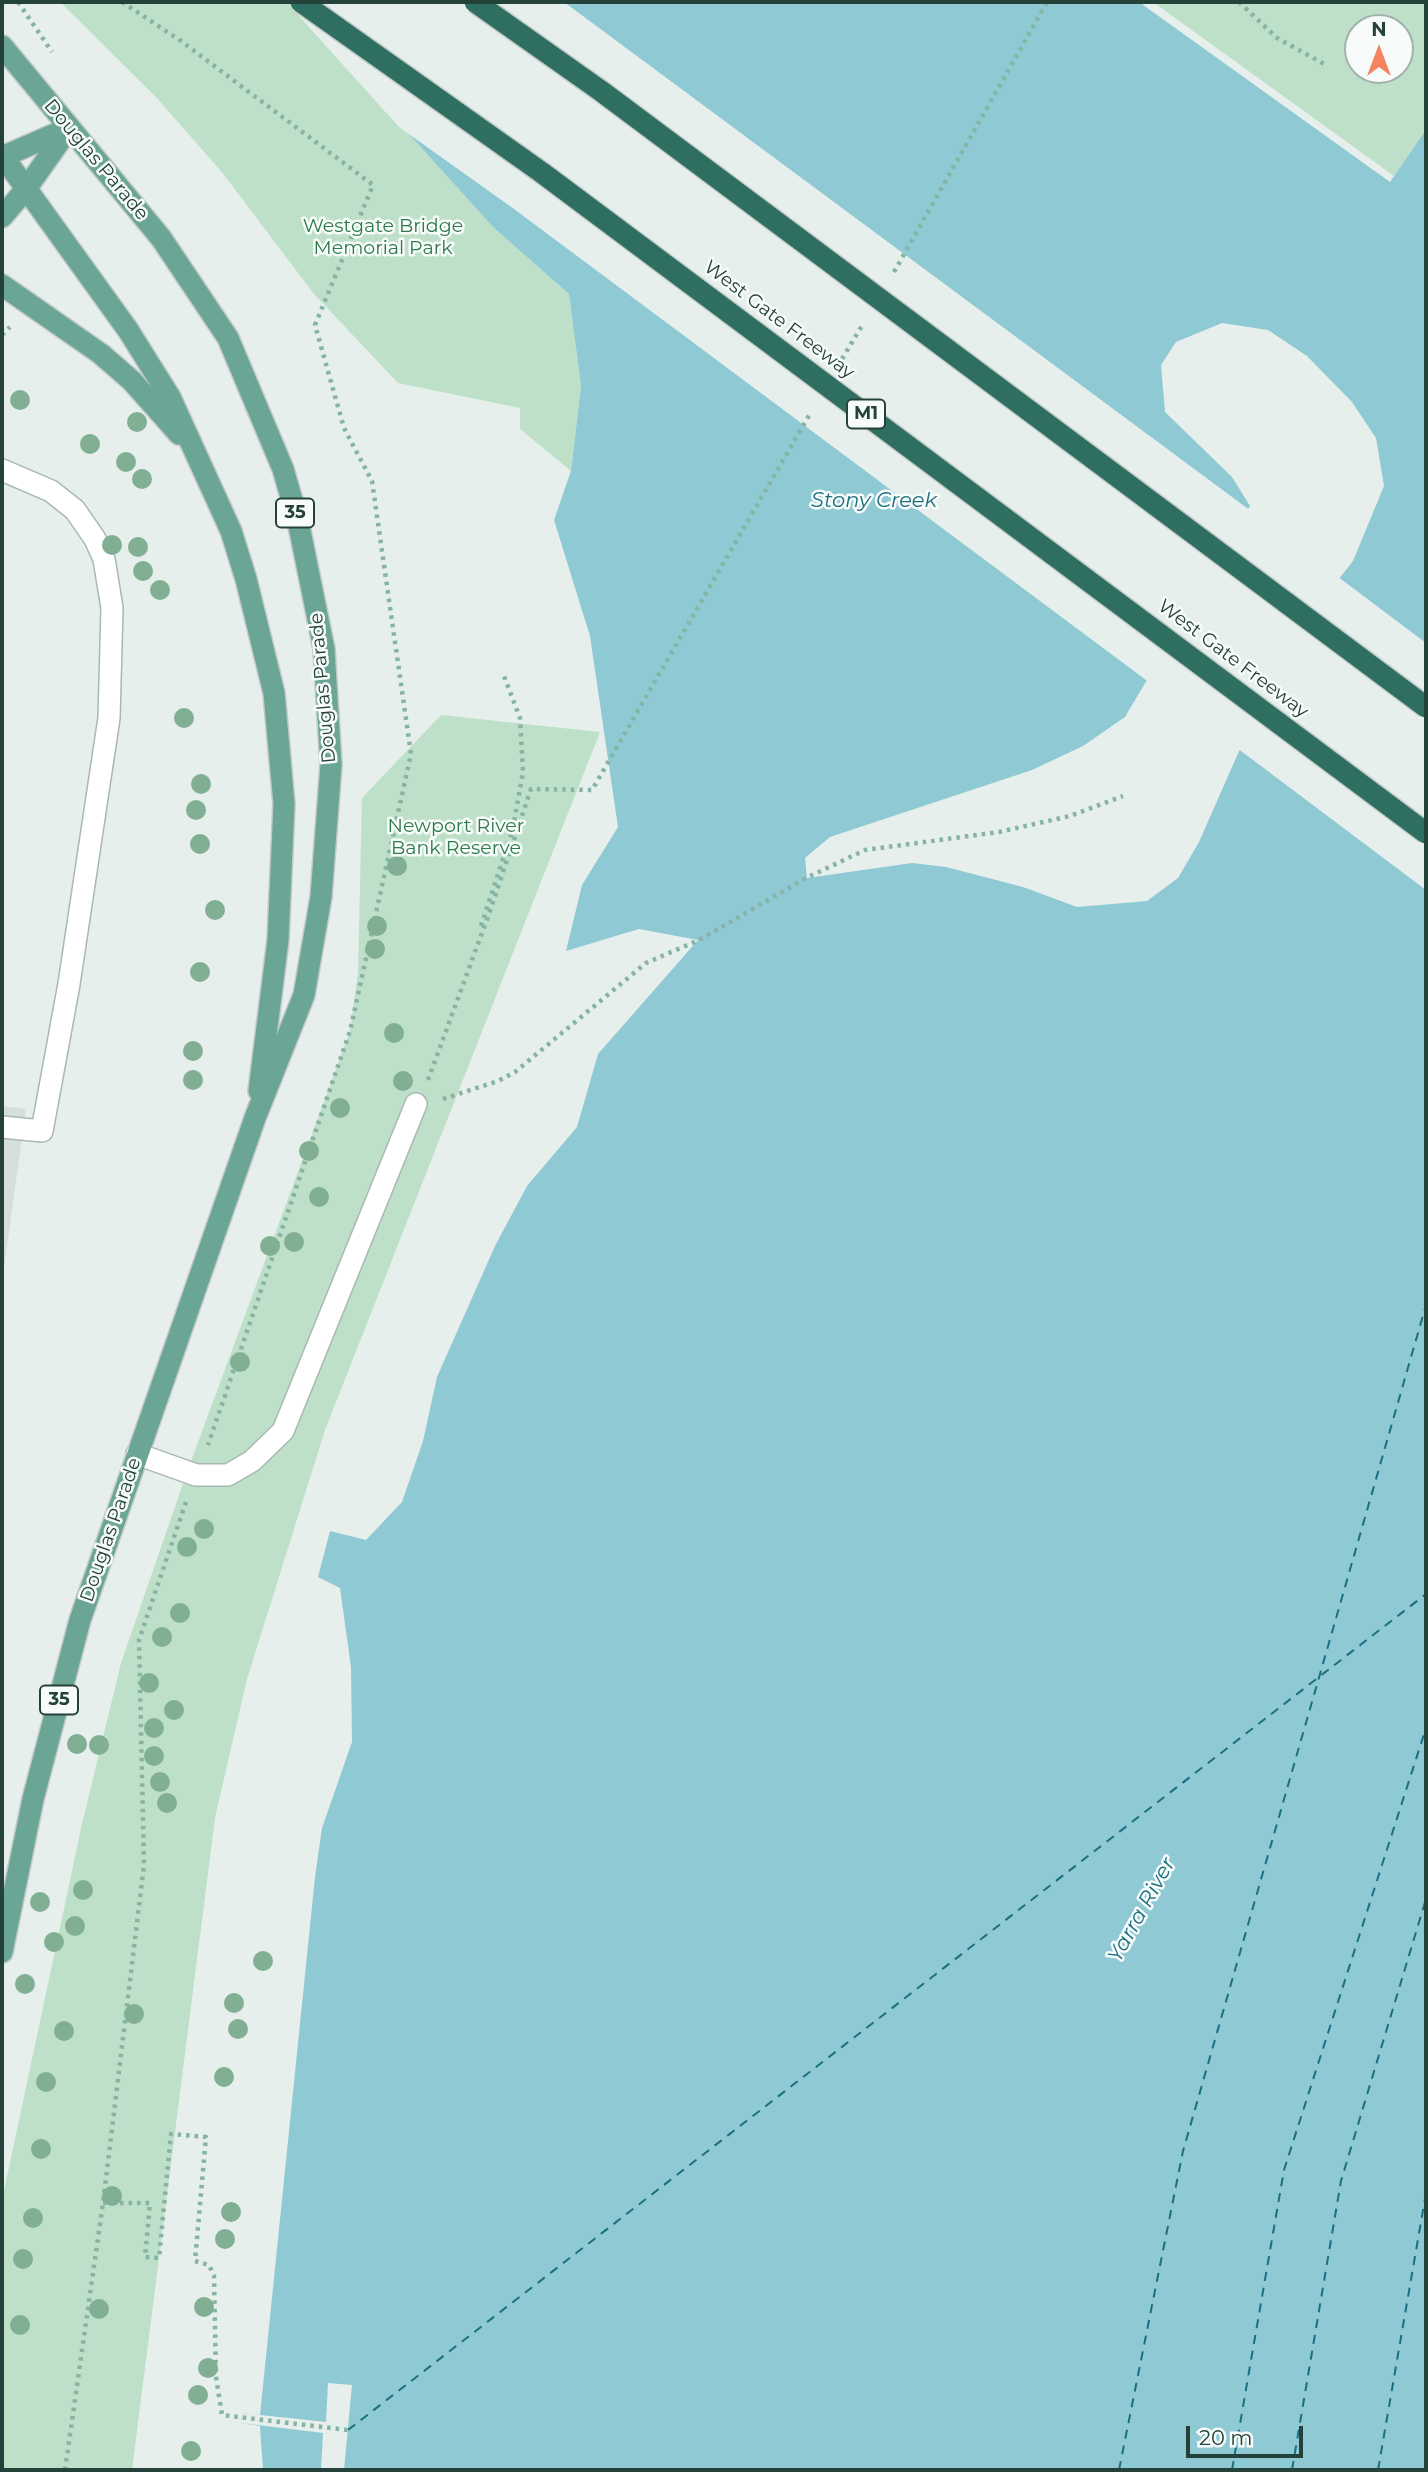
<!DOCTYPE html>
<style>
body{margin:0}
#map{position:relative;width:1428px;height:2472px;overflow:hidden;background:#e6efeb;font-family:Montserrat,sans-serif}
canvas{display:block}
.frame{position:absolute;inset:0;border:4px solid #24423a;pointer-events:none}
.north{position:absolute;left:1344px;top:14px;width:70px;height:70px;box-sizing:border-box;background:#f7fbf9;border:2px solid #a3b1ad;border-radius:50%;rotate:0deg;font-size:19px;font-weight:700;line-height:28px;text-align:center;color:#24423a}
.north::after{content:'';display:block;margin:auto;width:24px;height:32px;background:#f4845f;clip-path:polygon(50% 0,100% 100%,50% 72%,0 100%)}
.scale{position:absolute;left:1186px;top:2426px;width:117px;height:32px;box-sizing:border-box;border:4px solid #24423a;border-top:0;padding-left:9px;font-size:21px;line-height:24px;white-space:nowrap;color:#24423a;-webkit-text-stroke:5px #f7fbf9;paint-order:stroke}
</style>
<div id="map">
<canvas width="1428" height="2472"></canvas>
<div class="frame"></div>
<div class="north">N</div>
<div class="scale">20 m</div>
</div>
<script>
const ctx = document.querySelector('canvas').getContext('2d');
ctx.lineJoin = 'round';
function fillPath(path, color) { ctx.fillStyle = color; ctx.fill(path, 'evenodd'); }
const shape = rows => new Path2D(rows.map(r => 'M' + r).join(''));
function strokePath(path, color, width, dash) { ctx.strokeStyle = color; ctx.lineWidth = width; ctx.lineCap = dash ? 'butt' : 'round'; ctx.setLineDash(dash || []); ctx.stroke(path); }
function write(font, color, halo, rows, align = 'center') {
  ctx.font = font + ' Montserrat,sans-serif'; ctx.lineWidth = 5; ctx.setLineDash([]); ctx.textBaseline = 'middle'; ctx.strokeStyle = halo; ctx.fillStyle = color; for (const [text, x, y, turn = 0] of rows) {
    ctx.save(); ctx.translate(x, y); ctx.rotate((+turn || 0) * Math.PI / 180); ctx.textAlign = isNaN(turn) ? turn : align; if (halo) ctx.strokeText(text, 0, 0); ctx.fillText(text, 0, 0); ctx.restore();
  }
}
fillPath(shape([
 [2,1106,26,1109,2,1282]
]), '#d4dfda');
fillPath(shape([
 [60,2,297,2,494,228,569,294,581,386,571,471,520,429,520,408,398,383,314,294,221,171,155,96],
 [1153,2,1426,2,1426,128,1394,176],
 [1358,28,1400,28,1400,70,1358,70],
 [441,715,600,732,325,1430,247,1679,215,1818,132,2470,2,2470,2,2200,82,1824,121,1663,187,1472,350,1031,358,973,362,798]
]), '#bfe0c8');
fillPath(shape([
 [296,2,1139,2,1390,182,1426,129,1426,2470,263,2470,260,2426,241,2423,242,2413,260,2415,315,1877,322,1828,352,1742,351,1667,340,1588,318,1577,330,1531,366,1540,402,1502,423,1441,437,1377,495,1246,527,1186,577,1127,598,1054,698,940,639,929,566,951,582,885,618,827,590,636,554,520,571,471,581,386,569,294,494,228,300,13],
 [1222,323,1268,330,1307,356,1352,402,1376,438,1384,486,1353,561,1284,649,1199,842,1178,878,1147,901,1077,907,1023,887,946,867,912,863,807,878,805,858,830,837,1032,770,1083,746,1125,717,1250,506,1232,477,1165,412,1161,365,1176,342]
]), '#8ec9d4');
fillPath(shape([
 [293,2,564,2,1251,511,1150,683,514,209,399,127,298,15],
 [1337,576,1426,643,1426,890,1237,748,1281,648],
 [328,2383,352,2385,344,2470,321,2470,323,2433,241,2423,242,2413,326,2422]
]), '#e6efeb');
strokePath(shape([
 [348,2430,1426,1594],
 [1119,2470,1183,2151,1426,1305],
 [1232,2470,1284,2170,1426,1728],
 [1292,2470,1341,2181,1426,1899],
 [1378,2470,1426,2193]
]), '#1c6f80', 2, [9, 7]);
const service = shape([
 [2,470,51,491,75,510,95,539,104,559,112,608,109,718,69,984,42,1131,2,1127],
 [137,1454,196,1475,228,1475,252,1461,283,1431,416,1104]
]);
const primary = shape([
 [2,46,161,238,228,338,283,469,298,521,324,649,331,765,321,897,304,995,255,1118,80,1620,33,1799,2,1952],
 [2,155,128,330,170,397,231,531,246,579,274,693,284,804,278,940,259,1091],
 [2,157,69,128],
 [2,217,26,189,69,128],
 [2,285,101,354,132,381,179,434]
]);
strokePath(service, '#a8b8b2', 24);
strokePath(primary, '#c2cac8', 24);
strokePath(shape([
 [18,2,52,52],
 [122,2,181,41,373,185,315,325,344,428,372,481,411,754,350,1031,208,1445],
 [1239,2,1277,38,1326,65],
 [894,272,1047,2],
 [2,335,10,327],
 [842,359,863,324],
 [481,926,513,828,523,772,520,718,504,676],
 [428,1080,489,914,531,789,592,790,811,412],
 [443,1099,498,1081,515,1072,646,963,699,940,806,878,865,850,999,832,1070,816,1123,796],
 [103,2203,150,2203,145,2257,159,2258,171,2134,206,2137,195,2261,209,2265,214,2276,216,2377,222,2415,348,2430],
 [65,2470,103,2203,144,1865,139,1640,186,1502]
]), '#86b3a5', 4.5, [3.5, 5]);
strokePath(service, '#fff', 21);
strokePath(primary, '#6aa596', 21);
const motorwayBridge = shape([
 [301,2,541,172,1426,833],
 [475,2,601,91,1426,707]
]);
strokePath(motorwayBridge, '#c2cac8', 24, []);
strokePath(motorwayBridge, '#2f6f62', 21);
ctx.fillStyle = '#80af93';
for (const [x, y] of [
 [20,400],
 [137,422],
 [90,444],
 [126,462],
 [142,479],
 [112,545],
 [138,547],
 [143,571],
 [160,590],
 [184,718],
 [201,784],
 [196,810],
 [200,844],
 [397,866],
 [215,910],
 [377,926],
 [375,949],
 [200,972],
 [394,1033],
 [193,1051],
 [193,1080],
 [403,1081],
 [340,1108],
 [309,1151],
 [319,1197],
 [294,1242],
 [270,1246],
 [240,1362],
 [204,1529],
 [187,1547],
 [180,1613],
 [162,1637],
 [149,1683],
 [174,1710],
 [154,1728],
 [77,1744],
 [99,1745],
 [154,1756],
 [160,1782],
 [167,1803],
 [83,1890],
 [40,1902],
 [75,1926],
 [54,1942],
 [263,1961],
 [25,1984],
 [234,2003],
 [134,2014],
 [238,2029],
 [64,2031],
 [224,2077],
 [46,2082],
 [41,2149],
 [112,2196],
 [231,2212],
 [33,2218],
 [225,2239],
 [23,2259],
 [204,2307],
 [99,2309],
 [20,2325],
 [208,2368],
 [198,2395],
 [191,2451]
]) { ctx.beginPath(); ctx.arc(x, y, 10, 0, 2 * Math.PI); ctx.fill(); }
for (const [x, y, w] of [
 [866,414,38],
 [295,513,38],
 [59,1700,38]
]) { const box = new Path2D(); box.roundRect(x - w / 2, y - 14.5, w, 29, 5); ctx.fillStyle = '#f7fbf9'; ctx.fill(box); strokePath(box, '#24423a', 2); }
write('bold 18px', '#24423a', null, [
 ["M1",866,414],
 ["35",295,513],
 ["35",59,1700]
]);
write('19px', '#24423a', '#f7fbf9', [
 ["Douglas Parade",96,160,50],
 ["West Gate Freeway",779,320,37],
 ["West Gate Freeway",1233,659,37],
 ["Douglas Parade",323,688,-95],
 ["Douglas Parade",111,1530,-71]
]);
write('19px', '#2d7a4b', '#f7fbf9', [
 ["Westgate Bridge",383,226],
 ["Memorial Park",383,248],
 ["Newport River",456,826],
 ["Bank Reserve",456,848]
]);
write('italic 21px', '#1c6f80', '#f7fbf9', [
 ["Stony Creek",874,501],
 ["Yarra River",1142,1910,-61]
]);
</script>
